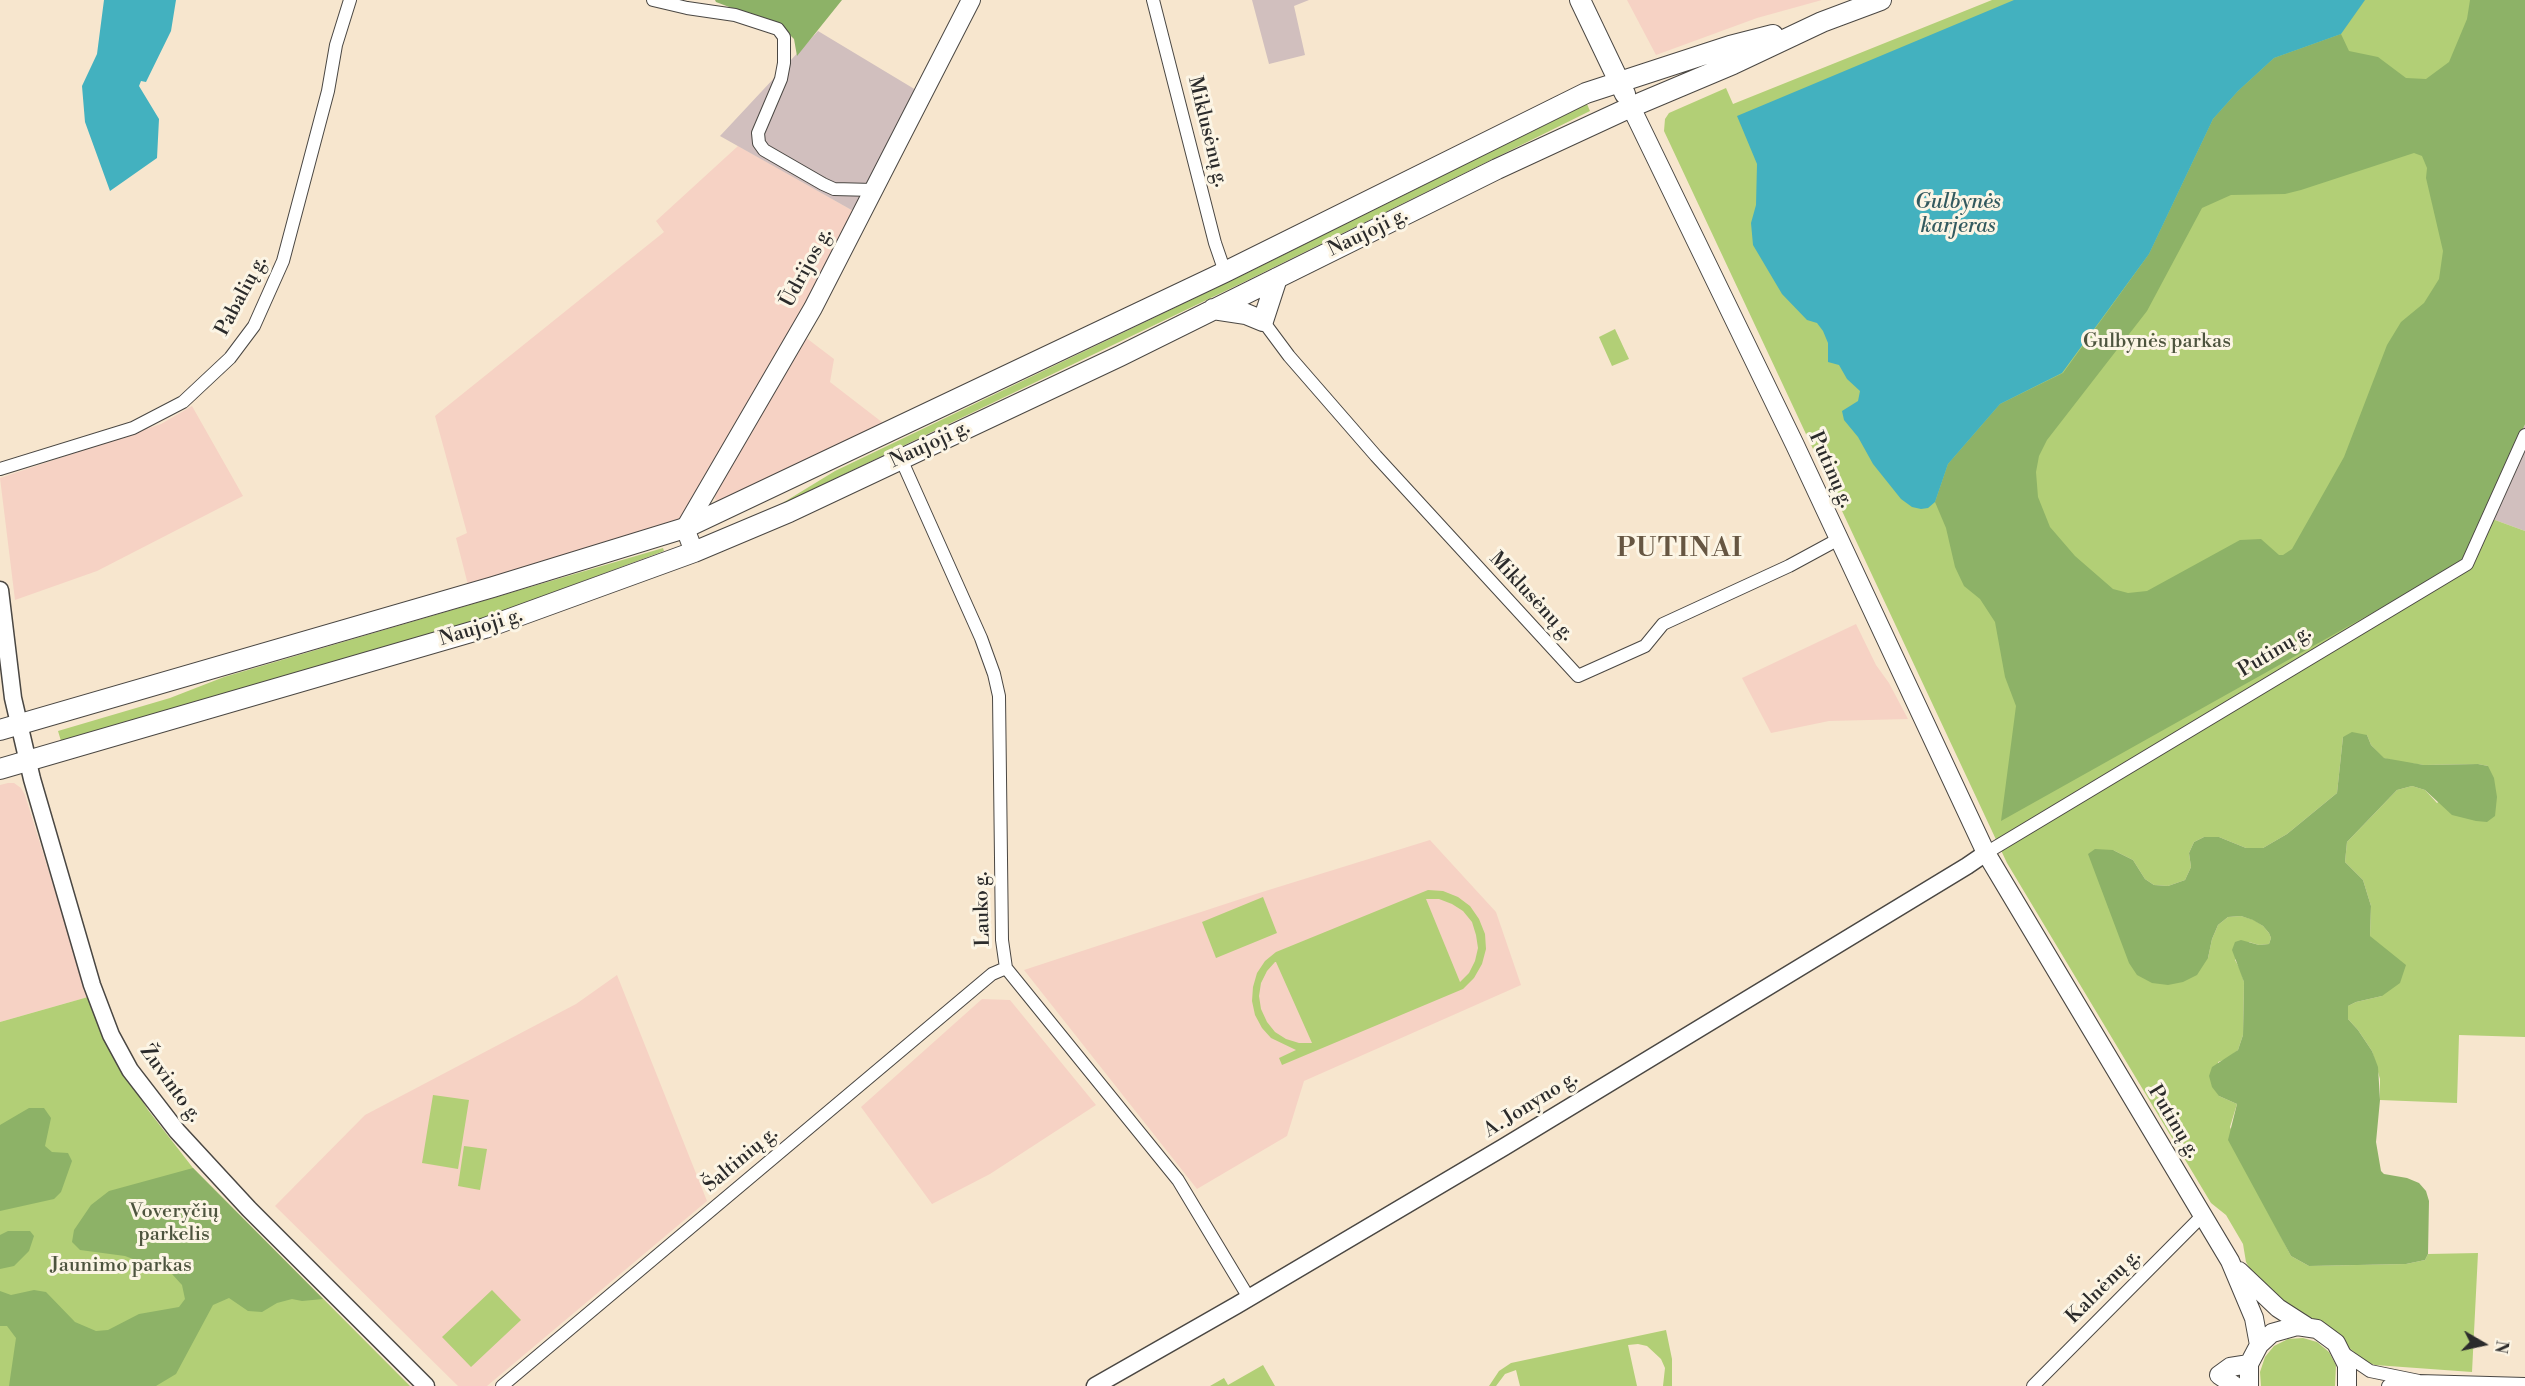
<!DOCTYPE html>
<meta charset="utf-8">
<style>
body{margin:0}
#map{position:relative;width:2525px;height:1386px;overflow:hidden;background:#f7e6ce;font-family:"Libre Bodoni",serif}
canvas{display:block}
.north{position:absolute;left:2453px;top:1314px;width:60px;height:60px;-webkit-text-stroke:4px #fcf5e5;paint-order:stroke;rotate:99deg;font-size:16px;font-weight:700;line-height:24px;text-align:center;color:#2b2b2b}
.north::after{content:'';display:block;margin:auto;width:21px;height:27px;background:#2b2b2b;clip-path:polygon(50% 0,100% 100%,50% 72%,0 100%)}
</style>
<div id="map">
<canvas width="2525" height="1386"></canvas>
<div class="north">N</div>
</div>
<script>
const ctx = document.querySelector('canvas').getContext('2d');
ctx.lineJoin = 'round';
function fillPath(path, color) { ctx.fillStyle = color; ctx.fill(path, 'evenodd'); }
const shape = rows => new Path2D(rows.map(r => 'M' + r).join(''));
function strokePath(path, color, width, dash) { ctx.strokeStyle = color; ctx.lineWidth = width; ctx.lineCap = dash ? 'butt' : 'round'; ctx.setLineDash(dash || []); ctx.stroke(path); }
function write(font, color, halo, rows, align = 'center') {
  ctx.font = font + ' "Libre Bodoni",serif'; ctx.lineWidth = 6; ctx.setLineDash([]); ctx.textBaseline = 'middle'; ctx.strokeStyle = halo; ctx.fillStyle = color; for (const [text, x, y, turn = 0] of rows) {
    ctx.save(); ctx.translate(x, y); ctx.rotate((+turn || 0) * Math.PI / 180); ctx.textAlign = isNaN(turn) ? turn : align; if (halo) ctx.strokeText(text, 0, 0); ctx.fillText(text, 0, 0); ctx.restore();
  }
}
fillPath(shape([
 [1627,0,1822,0,1757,18,1656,55],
 [738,146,855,212,795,329,679,520,468,585,456,538,467,533,435,416,664,232,656,221],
 [805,337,834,359,830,382,887,426,718,502,715,499,715,493],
 [192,406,243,496,97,571,15,600,0,478,161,424],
 [1856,624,1876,665,1889,683,1908,719,1829,721,1771,733,1742,678],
 [8,783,14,783,21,788,25,795,88,997,0,1022,0,785],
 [1430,840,1496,912,1521,985,1304,1081,1287,1136,1197,1189,1024,970,1259,893],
 [617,975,707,1201,487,1386,458,1386,275,1206,365,1115,576,1004],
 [982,999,1010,1000,1096,1105,990,1174,932,1204,861,1107]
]), '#f6d2c4');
fillPath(shape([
 [1252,0,1309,0,1294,6,1305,55,1269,64],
 [818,31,916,90,855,212,720,136],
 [2525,424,2525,531,2484,516]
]), '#d1bfbe');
fillPath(shape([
 [1992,0,2525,0,2525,424,2484,516,2525,531,2525,1037,2459,1035,2457,1103,2380,1100,2380,1079,2372,1051,2358,1030,2348,1019,2348,1006,2356,1002,2382,996,2370,936,2371,906,2363,880,2345,862,2347,842,2397,790,2412,786,2425,790,2437,803,2488,766,2478,764,2424,765,2400,762,2383,758,2371,745,2367,735,2343,737,2337,793,2287,834,2263,848,2246,848,2219,837,2204,837,2194,842,2189,853,2191,867,2185,880,2168,886,2154,885,2145,879,2133,860,2113,850,2208,958,2212,939,2218,925,2228,917,2241,916,2254,920,2263,926,2269,933,2271,938,2269,944,2259,945,2249,942,2235,960,2241,971,2244,982,2243,1035,2238,1050,2227,1059,2218,1062,2219,1096,2237,1104,2230,1127,2261,1198,2291,1256,2309,1266,2406,1264,2425,1260,2428,1254,2478,1253,2472,1372,2375,1365,2366,1362,2330,1332,2269,1293,2256,1280,2246,1262,2243,1244,2226,1215,2211,1203,2007,863,1664,131,1665,119,1669,113,1726,88,1733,104],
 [1587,104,1590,111,1246,281,776,507,835,471,1243,275],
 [1615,329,1629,359,1612,366,1599,337],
 [663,548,664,551,487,617,61,741,58,731,170,698,224,677],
 [1428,890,1443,891,1458,897,1470,906,1479,919,1485,934,1486,949,1482,964,1474,978,1463,989,1282,1065,1279,1058,1296,1050,1271,1038,1262,1028,1255,1015,1252,1001,1253,987,1257,973,1265,961,1276,952],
 [1426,899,1439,899,1452,904,1463,911,1472,922,1476,935,1478,948,1475,961,1469,973,1460,982],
 [1275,962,1276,962,1312,1043,1299,1043,1286,1039,1275,1032,1267,1022,1261,1009,1259,996,1261,983,1267,971],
 [1263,897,1277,933,1216,958,1202,922],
 [88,997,116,1059,148,1110,193,1168,410,1386,0,1386,0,1022],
 [433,1095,469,1100,458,1169,422,1163],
 [464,1146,487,1149,480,1190,458,1186],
 [492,1290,521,1320,471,1367,442,1337],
 [1666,1330,1672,1359,1672,1386,1663,1386,1665,1368,1661,1359,1647,1346,1638,1344,1628,1345,1637,1386,1520,1386,1516,1370,1505,1374,1496,1386,1489,1386,1499,1371,1511,1363],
 [2303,1338,2317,1342,2329,1352,2336,1365,2335,1386,2261,1386,2260,1372,2265,1357,2274,1346,2288,1339],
 [1263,1365,1275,1386,1210,1386,1224,1378,1228,1385]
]), '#b2cf76');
fillPath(shape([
 [715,0,842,0,797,56,794,39,782,27,716,2],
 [2470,0,2525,0,2525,424,2463,562,2001,821,2016,706,2005,677,1995,622,1980,599,1964,586,1955,567,1946,528,1935,502,1948,464,2000,404,2063,373,2149,254,2213,119,2238,91,2274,58,2341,34,2349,51,2378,57,2406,78,2426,79,2449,62,2467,19],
 [2414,153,2422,156,2427,168,2426,178,2443,251,2439,279,2424,303,2401,322,2387,345,2344,457,2292,549,2283,555,2279,555,2261,539,2240,540,2147,591,2128,593,2113,589,2075,556,2050,527,2038,497,2036,472,2039,456,2047,440,2147,311,2202,208,2231,195,2285,194,2301,190],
 [2352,732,2367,735,2371,745,2384,758,2424,765,2478,764,2488,766,2494,778,2497,797,2495,816,2487,822,2476,821,2452,815,2425,790,2412,786,2397,790,2347,842,2345,862,2363,880,2371,906,2370,936,2406,965,2400,983,2382,996,2356,1002,2348,1006,2348,1019,2358,1030,2372,1051,2378,1067,2380,1100,2376,1142,2381,1171,2384,1174,2407,1178,2419,1183,2426,1191,2429,1201,2428,1254,2425,1260,2406,1264,2309,1266,2291,1256,2228,1140,2237,1104,2219,1096,2212,1087,2209,1076,2212,1067,2238,1050,2243,1035,2244,982,2232,950,2235,942,2241,940,2259,945,2269,944,2271,938,2269,933,2263,926,2253,920,2241,916,2228,917,2218,925,2212,939,2208,958,2197,975,2183,982,2168,985,2152,983,2137,975,2129,963,2088,854,2095,849,2113,850,2133,860,2145,879,2154,885,2168,886,2185,880,2191,867,2189,853,2194,842,2204,837,2219,837,2246,848,2263,848,2287,834,2337,793,2343,737],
 [29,1108,44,1108,51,1118,45,1146,52,1152,68,1153,72,1161,61,1192,54,1199,0,1211,0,1125],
 [193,1168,323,1299,302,1301,292,1299,277,1303,262,1312,248,1311,229,1298,213,1305,176,1374,156,1386,9,1386,16,1338,7,1326,0,1326,0,1291,11,1295,34,1290,46,1292,75,1322,96,1331,108,1330,139,1314,179,1307,185,1299,182,1285,172,1274,125,1256,80,1250,72,1242,74,1230,91,1205,109,1191],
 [8,1231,30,1231,34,1236,29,1251,14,1266,0,1269,0,1235]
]), '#8db267');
fillPath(shape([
 [104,0,176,0,171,31,146,82,141,81,139,86,159,119,157,158,110,191,85,122,82,86,97,54],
 [2014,0,2365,0,2341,34,2274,58,2238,91,2213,119,2149,254,2062,373,2000,404,1948,464,1935,502,1928,508,1921,509,1912,507,1901,499,1873,464,1858,437,1844,420,1842,411,1858,401,1860,391,1847,379,1839,365,1828,362,1828,343,1823,331,1817,323,1807,320,1782,294,1753,245,1751,223,1756,205,1757,164,1737,116]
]), '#43b1bf');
const minor = shape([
 [653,0,687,8,735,15,778,29,784,37,784,63,781,79,758,133,759,143,764,150,823,184,834,189,873,190],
 [1153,0,1215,243,1225,272],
 [1263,321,1289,356,1376,456,1578,676,1645,646,1663,624,1789,566,1837,540],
 [901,459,981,638,994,674,999,696,1002,940,1006,968,1178,1180,1249,1298],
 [0,469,133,428,183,402,230,358,254,326,283,261,328,91,336,45,350,0],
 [1986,853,2467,564,2525,435],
 [2342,1352,2370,1371,2419,1381,2525,1384],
 [502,1386,992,974,1006,968],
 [2033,1386,2202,1216],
 [2388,1386,2412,1382]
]);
const tertiary = shape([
 [0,590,13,698,32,779,92,985,111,1035,130,1070,177,1131,249,1209,426,1386],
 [1095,1386,1237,1305,1504,1147,1967,866,1986,853]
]);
const secondary = shape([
 [1631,107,1795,445,1986,853,2230,1261,2254,1318,2259,1345],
 [694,552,685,528,813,308,971,0],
 [2239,1271,2278,1308,2306,1326],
 [2235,1386,2219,1375,2230,1367,2249,1364],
 [2249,1386,2249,1364,2259,1345,2272,1333,2297,1326,2317,1329,2336,1343,2347,1365,2347,1386]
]);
const primary = shape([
 [1580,0,1625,94],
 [1213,309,1246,314,1263,321,1277,278],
 [0,730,493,587,685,528,1225,272,1586,93,1730,46,1773,35],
 [0,769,485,628,694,552,789,512,1120,356,1497,169,1631,107,1733,64,1822,22,1881,0]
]);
strokePath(minor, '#4a4743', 14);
strokePath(tertiary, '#4a4743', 19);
strokePath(secondary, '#4a4743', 20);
strokePath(primary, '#4a4743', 22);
strokePath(minor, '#fff', 12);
strokePath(tertiary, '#fff', 16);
strokePath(secondary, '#fff', 18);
strokePath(primary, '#fff', 20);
write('20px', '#2b2b2b', '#fcf5e5', [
 ["Miklusėnų g.",1207,132,76],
 ["Naujoji g.",1368,233,-26],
 ["Ūdrijos g.",807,268,-62],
 ["Pabalių g.",242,296,-62],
 ["Naujoji g.",930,445,-25],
 ["Putinų g.",1830,470,66],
 ["Miklusėnų g.",1531,597,47],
 ["Naujoji g.",481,628,-17],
 ["Putinų g.",2275,652,-31],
 ["Lauko g.",983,909,-92],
 ["Žuvinto g.",170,1084,54],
 ["A. Jonyno g.",1531,1105,-32],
 ["Putinų g.",2173,1122,59],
 ["Šaltinių g.",741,1160,-40],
 ["Kalnėnų g.",2104,1287,-45]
]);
write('20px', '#4d543e', '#fcf5e5', [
 ["Gulbynės parkas",2157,342],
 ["Voveryčių",174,1212],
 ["parkelis",174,1235],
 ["Jaunimo parkas",121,1266]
]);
write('italic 21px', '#335a5f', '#fcf5e5', [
 ["Gulbynės",1958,203],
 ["karjeras",1958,227]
]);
ctx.letterSpacing = '1.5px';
write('bold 26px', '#665642', '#fcf5e5', [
 ["PUTINAI",1680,550]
]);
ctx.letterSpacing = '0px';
</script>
